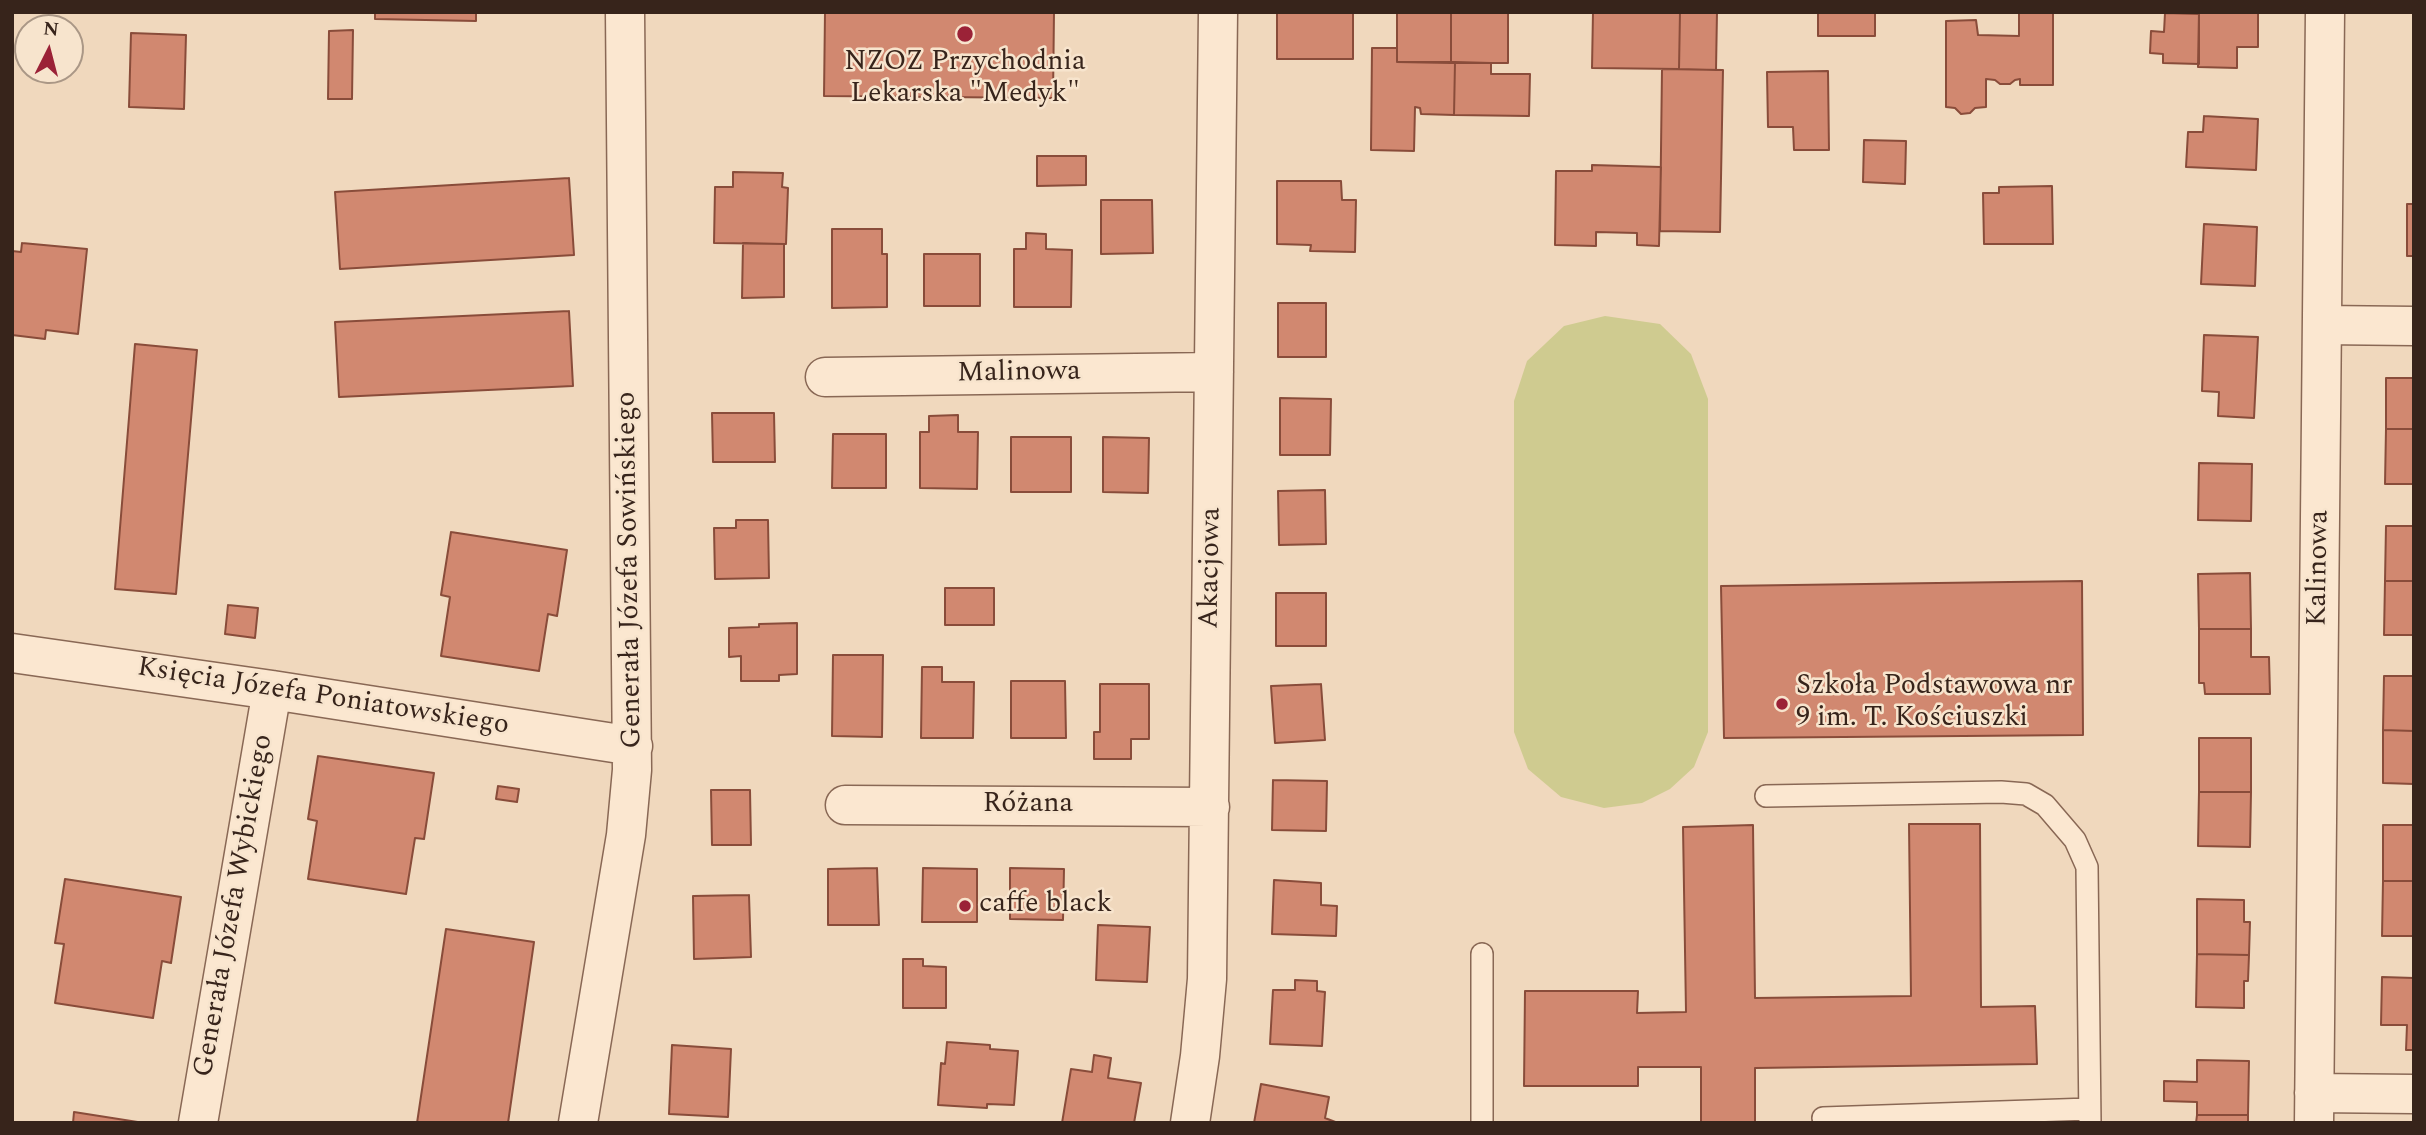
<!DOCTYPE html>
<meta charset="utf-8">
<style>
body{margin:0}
#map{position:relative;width:2426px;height:1135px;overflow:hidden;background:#f0d8bd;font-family:Spectral,serif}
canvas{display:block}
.frame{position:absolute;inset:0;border:14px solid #37241b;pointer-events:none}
.north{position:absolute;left:14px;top:14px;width:70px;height:70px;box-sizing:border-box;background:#f7e4cd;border:2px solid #aa9786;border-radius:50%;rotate:6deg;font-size:19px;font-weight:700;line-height:28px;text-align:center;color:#37241b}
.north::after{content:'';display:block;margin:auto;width:24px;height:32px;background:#9b2237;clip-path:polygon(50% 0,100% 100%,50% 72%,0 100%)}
</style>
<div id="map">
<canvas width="2426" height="1135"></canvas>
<div class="frame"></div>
<div class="north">N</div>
</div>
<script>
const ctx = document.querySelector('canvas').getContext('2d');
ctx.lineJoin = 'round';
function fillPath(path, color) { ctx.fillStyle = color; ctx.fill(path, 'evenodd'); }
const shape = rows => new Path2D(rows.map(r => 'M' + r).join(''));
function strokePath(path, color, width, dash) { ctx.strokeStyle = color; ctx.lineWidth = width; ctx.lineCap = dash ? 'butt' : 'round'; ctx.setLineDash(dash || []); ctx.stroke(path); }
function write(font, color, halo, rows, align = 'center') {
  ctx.font = font + ' Spectral,serif'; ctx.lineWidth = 5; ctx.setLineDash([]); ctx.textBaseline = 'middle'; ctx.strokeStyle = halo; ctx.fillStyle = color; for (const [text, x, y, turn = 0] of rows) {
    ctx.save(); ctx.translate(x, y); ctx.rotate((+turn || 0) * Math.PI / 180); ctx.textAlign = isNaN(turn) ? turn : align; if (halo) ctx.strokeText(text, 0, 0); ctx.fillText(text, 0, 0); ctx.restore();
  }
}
fillPath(shape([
 [1605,316,1660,324,1691,354,1708,399,1708,732,1694,767,1670,789,1642,803,1604,808,1561,797,1528,769,1514,732,1514,401,1527,361,1564,326]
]), '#cfcb90');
const building = shape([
 [375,12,476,12,476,21,375,19,375,12],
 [825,12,1054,12,1053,98,824,96,825,12],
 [1277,12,1353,12,1353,59,1277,59,1277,12],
 [1397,12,1451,12,1451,63,1397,62,1397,12],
 [1451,12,1508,12,1508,63,1451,63,1451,12],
 [1593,12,1680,12,1679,69,1592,68,1593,12],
 [1680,12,1717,12,1716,70,1679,69,1680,12],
 [1818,12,1875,12,1875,36,1818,36,1818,12],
 [2019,12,2053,12,2053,85,2020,85,2020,79,2015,80,2010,84,2000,84,1995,80,1986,79,1986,107,1975,108,1970,113,1961,114,1955,108,1946,107,1946,21,1976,20,1978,35,2019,36,2019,12],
 [2199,12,2258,12,2258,47,2237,47,2237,68,2198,67,2199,12],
 [2165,13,2199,14,2199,64,2163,63,2163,54,2150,53,2151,31,2164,32,2165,13],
 [353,30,352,99,328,99,329,31,353,30],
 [131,33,186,35,184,109,129,107,131,33],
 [1372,48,1397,48,1397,62,1455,62,1454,115,1421,114,1420,108,1415,107,1414,151,1371,150,1372,48],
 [1455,62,1491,63,1491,74,1530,74,1529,116,1454,115,1455,62],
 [1662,69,1723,70,1720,232,1660,231,1662,69],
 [1828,71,1829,150,1794,150,1793,127,1768,127,1767,72,1828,71],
 [2204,116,2258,119,2256,170,2186,167,2188,132,2203,132,2204,116],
 [1864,140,1906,141,1905,184,1863,182,1864,140],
 [1037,156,1086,156,1086,185,1037,186,1037,156],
 [1592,165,1661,167,1659,246,1637,245,1637,233,1596,232,1596,246,1555,245,1556,171,1592,171,1592,165],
 [733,172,783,173,782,187,788,188,786,244,714,243,715,187,733,187,733,172],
 [569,178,574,255,340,269,335,192,569,178],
 [1277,181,1341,181,1342,200,1356,200,1355,252,1310,251,1311,245,1277,244,1277,181],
 [2052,186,2053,244,1984,244,1983,193,1999,193,1999,187,2052,186],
 [1101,200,1152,200,1153,253,1101,254,1101,200],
 [2407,204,2414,204,2414,256,2407,256,2407,204],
 [2204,224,2257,227,2255,286,2201,284,2204,224],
 [832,229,882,229,882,254,887,254,887,307,832,308,832,229],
 [1026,233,1046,234,1046,249,1072,250,1071,307,1014,307,1014,249,1026,249,1026,233],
 [22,243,87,249,78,334,46,330,45,339,12,335,12,251,21,252,22,243],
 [743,243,784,244,784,297,742,298,743,243],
 [924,254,980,254,980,306,924,306,924,254],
 [1278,303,1326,303,1326,357,1278,357,1278,303],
 [569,311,573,386,339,397,335,322,569,311],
 [2204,335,2258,337,2254,418,2218,416,2219,392,2202,391,2204,335],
 [135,344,197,350,176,594,115,589,135,344],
 [2386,378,2414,378,2414,429,2386,429,2386,378],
 [1280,398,1331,399,1330,455,1280,455,1280,398],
 [712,413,774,413,775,462,713,462,712,413],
 [958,415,958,432,978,432,977,489,920,488,920,432,929,432,929,416,958,415],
 [2386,429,2414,429,2414,484,2385,484,2386,429],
 [833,434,886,434,886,488,832,488,833,434],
 [1011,437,1071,437,1071,492,1011,492,1011,437],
 [1103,437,1149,438,1148,493,1103,492,1103,437],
 [2199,463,2252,464,2251,521,2198,520,2199,463],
 [1325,490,1326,544,1279,545,1278,491,1325,490],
 [736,520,768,520,769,578,715,579,714,528,736,528,736,520],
 [2386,526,2414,526,2414,581,2385,581,2386,526],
 [451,532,567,550,557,616,548,614,539,671,441,656,450,597,441,595,451,532],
 [2250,573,2251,629,2199,629,2198,574,2250,573],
 [2082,581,2083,735,1724,738,1721,586,2082,581],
 [2385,581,2414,581,2414,635,2384,635,2385,581],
 [945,588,994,588,994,625,945,625,945,588],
 [1276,593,1326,593,1326,646,1276,646,1276,593],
 [228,605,258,608,255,638,225,634,228,605],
 [797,623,797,674,779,675,779,681,741,681,741,656,729,657,729,628,759,627,759,624,797,623],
 [2199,629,2251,629,2251,657,2269,657,2270,694,2205,694,2204,683,2199,683,2199,629],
 [833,655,883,655,882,737,832,736,833,655],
 [922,667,942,667,942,682,974,682,973,738,921,738,922,667],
 [2384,676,2414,676,2414,731,2383,730,2384,676],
 [1011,681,1065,681,1066,738,1011,738,1011,681],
 [1100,684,1149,684,1149,739,1131,739,1131,759,1094,759,1094,732,1100,732,1100,684],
 [1321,684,1325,740,1275,743,1271,686,1321,684],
 [2383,730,2414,731,2414,784,2383,783,2383,730],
 [2199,738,2251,738,2251,792,2199,792,2199,738],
 [318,756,434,773,424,839,415,838,406,894,308,879,317,821,308,819,318,756],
 [1273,780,1327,781,1326,831,1272,830,1273,780],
 [498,786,519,789,517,802,496,799,498,786],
 [711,790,750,790,751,845,712,845,711,790],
 [2199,792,2251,792,2250,847,2198,846,2199,792],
 [1909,824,1980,824,1981,1007,2035,1006,2037,1064,1755,1068,1755,1123,1701,1123,1701,1067,1638,1067,1638,1086,1524,1086,1525,991,1638,991,1637,1013,1686,1012,1683,827,1753,825,1755,998,1911,996,1909,824],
 [2383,825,2414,825,2414,881,2383,881,2383,825],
 [877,868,879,925,828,925,828,869,877,868],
 [923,868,977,869,977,922,922,922,923,868],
 [1010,868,1064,869,1063,920,1010,919,1010,868],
 [65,879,181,897,171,963,162,961,153,1018,55,1003,64,944,55,943,65,879],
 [1274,880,1321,883,1321,905,1337,906,1336,936,1272,934,1274,880],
 [2383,881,2414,881,2414,936,2382,936,2383,881],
 [749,895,751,957,694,959,693,896,749,895],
 [2197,899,2244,900,2244,922,2250,922,2249,955,2197,954,2197,899],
 [1098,925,1150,927,1147,982,1096,980,1098,925],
 [446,929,534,942,508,1123,417,1123,446,929],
 [2197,954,2249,955,2248,981,2244,981,2244,1008,2196,1007,2197,954],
 [903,959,923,959,923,966,946,967,946,1008,903,1008,903,959],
 [2382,977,2414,978,2414,1050,2406,1050,2407,1025,2381,1025,2382,977],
 [1295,980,1317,981,1317,991,1325,992,1322,1046,1270,1044,1273,990,1295,990,1295,980],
 [947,1042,990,1045,990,1049,1018,1051,1014,1105,987,1104,987,1108,938,1105,941,1063,945,1064,947,1042],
 [672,1045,731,1049,728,1117,669,1114,672,1045],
 [1094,1055,1111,1058,1108,1078,1141,1083,1134,1123,1062,1123,1071,1069,1092,1072,1094,1055],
 [2197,1060,2249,1061,2248,1115,2197,1115,2197,1102,2164,1101,2164,1081,2197,1082,2197,1060],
 [1261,1084,1329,1097,1325,1118,1338,1123,1254,1123,1261,1084],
 [74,1112,144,1123,73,1123,74,1112],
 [2197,1115,2248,1115,2248,1123,2196,1123,2197,1115]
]);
fillPath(building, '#d18870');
strokePath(building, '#894c3a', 2);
const service = shape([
 [1766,796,2001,792,2026,794,2045,805,2075,840,2087,867,2090,1123],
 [1823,1118,2089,1109],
 [1482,1123,1482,954]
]);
const minor = shape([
 [2322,325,2414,326],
 [825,377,1214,372],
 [12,653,272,690,633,746],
 [845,805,1210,807],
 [2314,1093,2414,1094],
 [198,1123,272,690],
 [578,1123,626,835,632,770,625,12],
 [1190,1123,1200,1056,1207,979,1218,12],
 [2314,1123,2325,12]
]);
strokePath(service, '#896855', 24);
strokePath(minor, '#896855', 41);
strokePath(service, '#fbe7d0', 21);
strokePath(minor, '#fbe7d0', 38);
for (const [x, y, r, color] of [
 [965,34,9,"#9b2237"],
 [1782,704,7,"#9b2237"],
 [965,906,7,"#9b2237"]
]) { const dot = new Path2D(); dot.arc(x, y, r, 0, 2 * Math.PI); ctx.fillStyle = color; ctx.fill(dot); strokePath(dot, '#f7e4cd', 2.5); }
write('28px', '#37241b', '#f7e4cd', [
 ["NZOZ Przychodnia",965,64,"center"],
 ["Lekarska \"Medyk\"",965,96,"center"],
 ["Szkoła Podstawowa nr",1796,688],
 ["9 im. T. Kościuszki",1796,720],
 ["caffe black",979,906]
], 'left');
write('28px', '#37241b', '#f7e4cd', [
 ["Malinowa",1019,374,-1],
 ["Akacjowa",1212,568,-89],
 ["Kalinowa",2320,568,-89],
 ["Generała Józefa Sowińskiego",631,570,-91],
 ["Księcia Józefa Poniatowskiego",323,698,9],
 ["Różana",1028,806],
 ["Generała Józefa Wybickiego",235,906,-80]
]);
</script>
